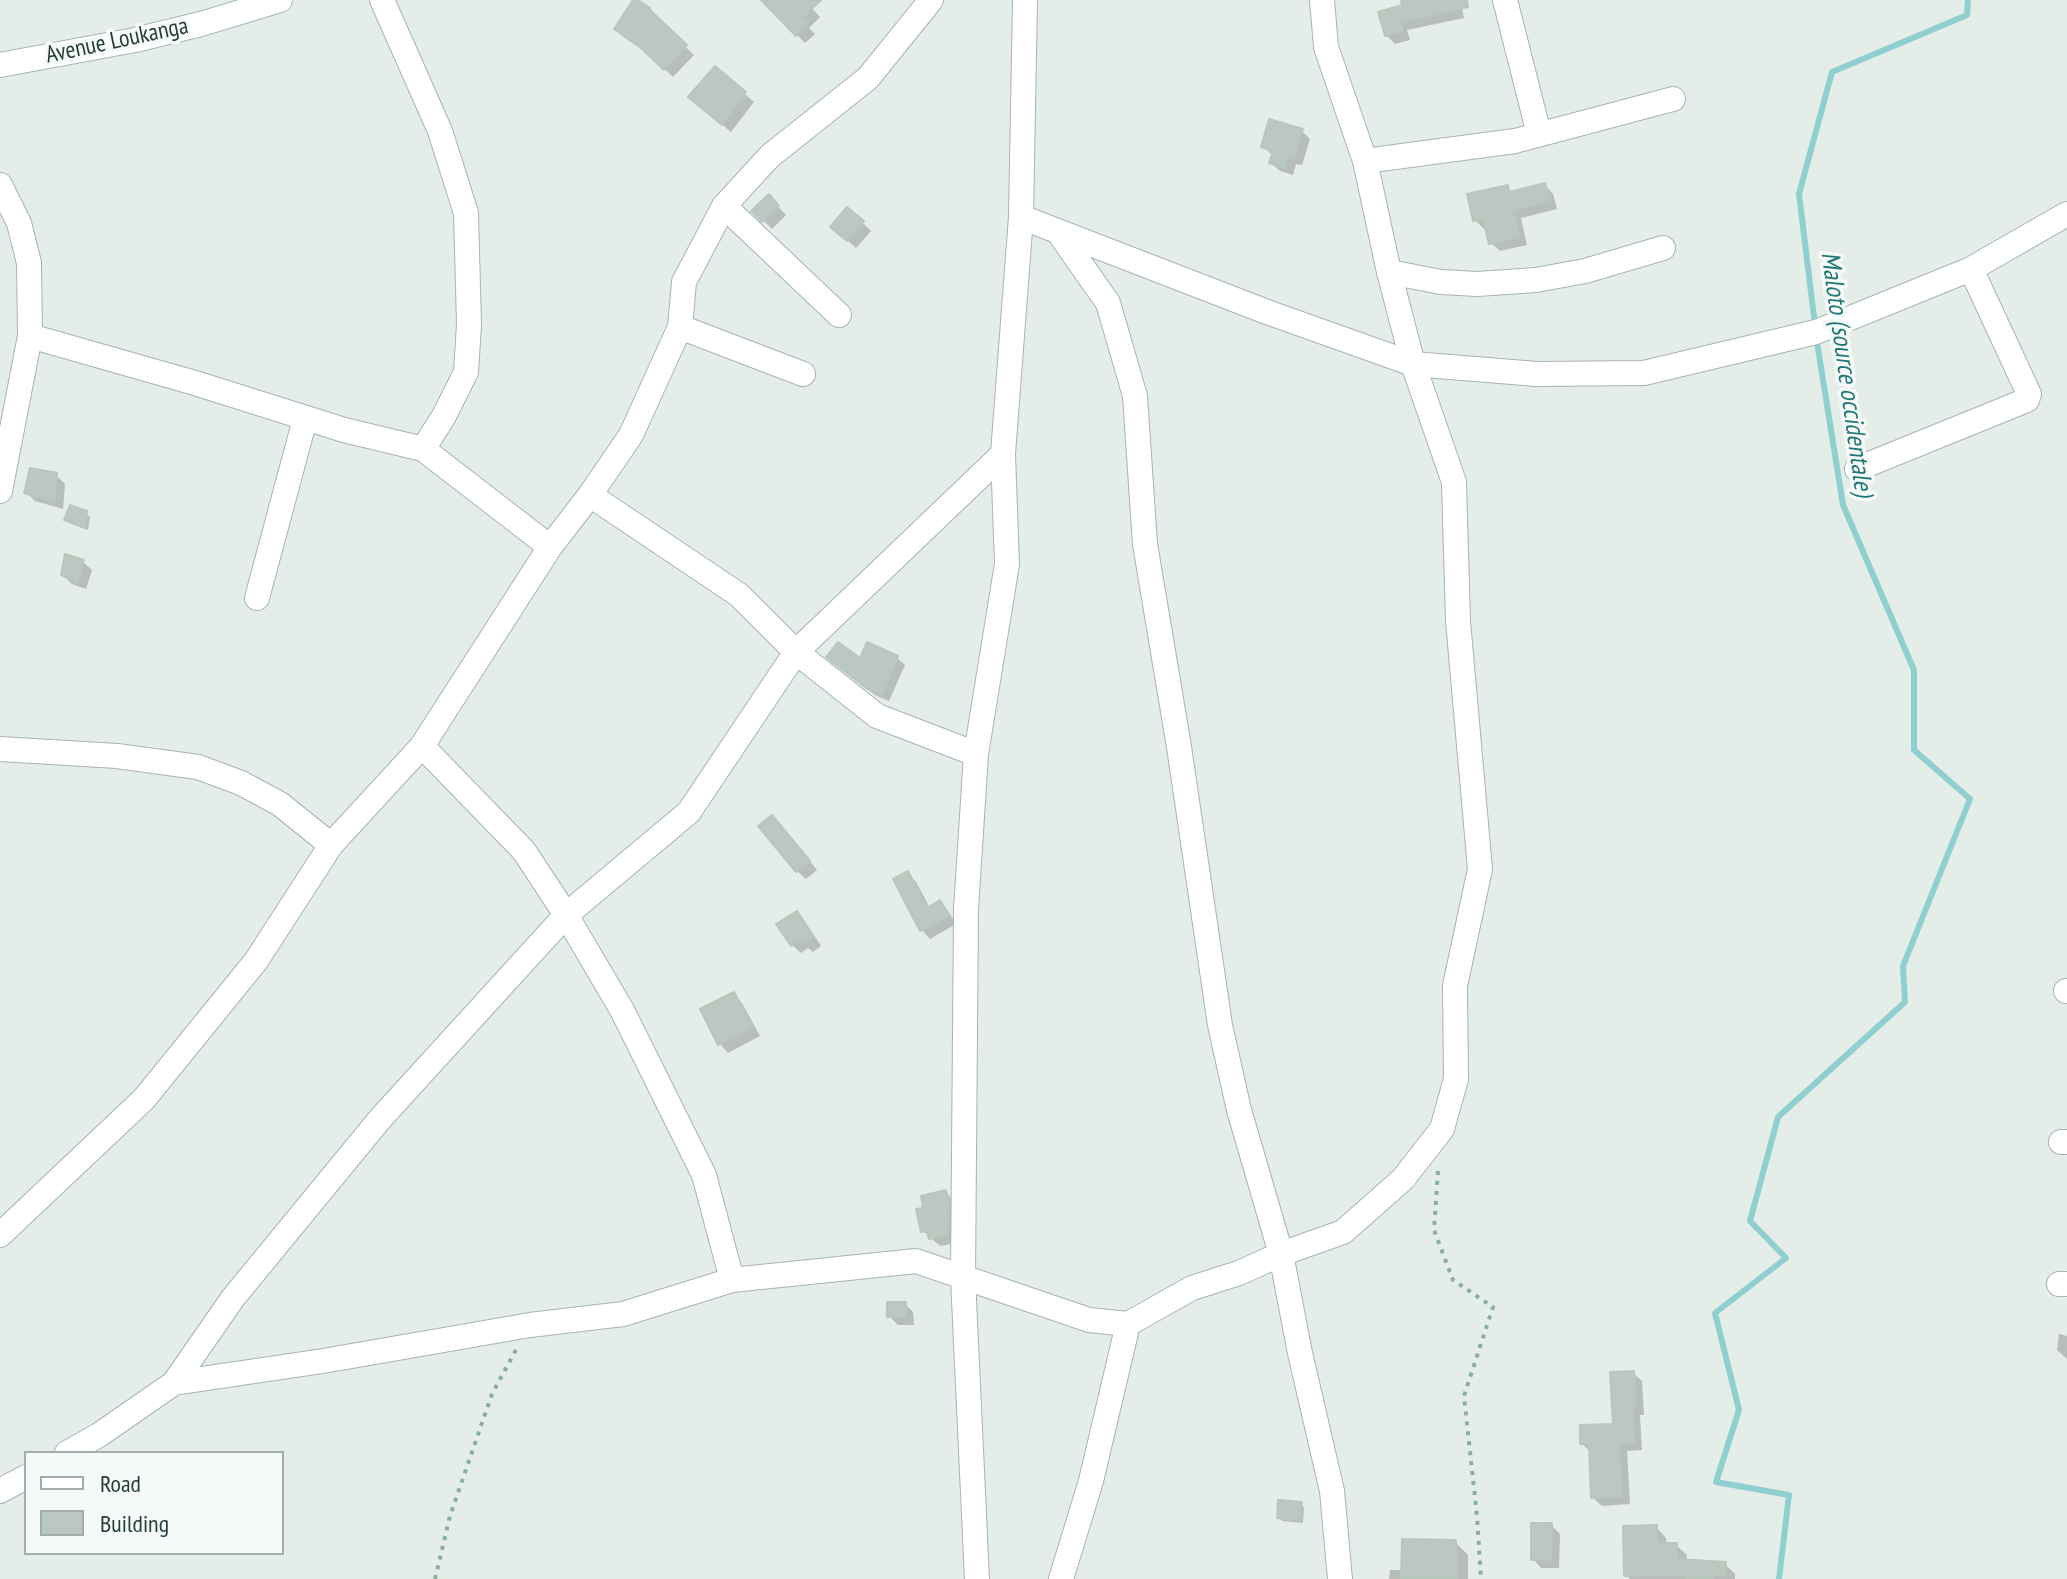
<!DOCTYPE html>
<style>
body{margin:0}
#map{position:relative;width:2067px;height:1579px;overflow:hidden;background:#e5ede8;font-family:"PT Sans Narrow",sans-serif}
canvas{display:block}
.legend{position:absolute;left:24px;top:1451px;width:260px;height:104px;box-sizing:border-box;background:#f6faf7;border:2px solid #a2afa9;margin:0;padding:10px 14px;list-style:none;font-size:24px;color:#253f34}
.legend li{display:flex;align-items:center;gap:16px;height:40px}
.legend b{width:40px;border:2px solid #a2afa9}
</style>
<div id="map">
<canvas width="2067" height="1579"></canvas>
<ul class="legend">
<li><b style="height:10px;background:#fff"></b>Road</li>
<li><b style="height:22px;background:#bac8c1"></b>Building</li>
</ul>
</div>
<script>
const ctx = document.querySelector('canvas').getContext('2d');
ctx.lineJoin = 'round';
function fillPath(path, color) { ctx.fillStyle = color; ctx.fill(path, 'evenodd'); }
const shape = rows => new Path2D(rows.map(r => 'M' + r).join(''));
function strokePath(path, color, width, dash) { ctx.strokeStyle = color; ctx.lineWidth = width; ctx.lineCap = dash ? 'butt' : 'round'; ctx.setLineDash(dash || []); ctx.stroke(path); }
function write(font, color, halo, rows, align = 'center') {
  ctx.font = font + ' "PT Sans Narrow",sans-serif'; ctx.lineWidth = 7; ctx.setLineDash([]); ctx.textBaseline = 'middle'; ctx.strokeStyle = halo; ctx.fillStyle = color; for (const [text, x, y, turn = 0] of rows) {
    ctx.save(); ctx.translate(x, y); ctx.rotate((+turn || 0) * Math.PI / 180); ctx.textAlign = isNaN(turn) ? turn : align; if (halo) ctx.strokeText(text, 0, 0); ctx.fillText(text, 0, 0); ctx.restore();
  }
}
fillPath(shape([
 [775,0,804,0,820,17,809,28,815,34,805,43,769,6],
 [1403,0,1460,0,1464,18,1407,30,1410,40,1395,44,1386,35,1404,6],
 [656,19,694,55,673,77,652,56,625,38,617,29],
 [715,68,754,102,731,132,699,105],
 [1302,131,1310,139,1302,165,1296,164,1293,175,1280,171,1271,163,1273,156,1263,146],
 [1545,185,1553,194,1557,209,1521,218,1527,245,1500,251,1491,243,1488,228,1484,229,1475,220,1507,187,1513,193],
 [769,197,786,215,772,229,754,211],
 [862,222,871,231,856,248,841,235],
 [56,475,65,484,63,509,35,501,26,492],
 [86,513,90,517,88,530,70,523,66,520],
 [83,562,92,570,86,589,72,584,63,575],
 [868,645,897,658,905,665,889,701,875,695,836,664,861,661],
 [781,826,817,870,806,879,797,871],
 [908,874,916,882,930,908,940,903,948,911,956,924,930,939,922,930,896,880],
 [797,913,805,922,821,946,813,952,808,948,801,953,792,945],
 [734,994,742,1003,760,1036,728,1053,720,1044],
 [946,1193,954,1201,956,1243,940,1246,923,1231,925,1209],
 [905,1304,913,1312,914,1325,898,1325,889,1316],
 [2059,1334,2067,1336,2067,1359,2057,1350],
 [1633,1373,1642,1381,1644,1415,1640,1415,1642,1450,1627,1451,1630,1504,1602,1506,1593,1498,1591,1452,1582,1444,1615,1426],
 [1301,1504,1304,1508,1303,1523,1282,1521,1279,1517],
 [1551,1525,1560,1534,1559,1568,1541,1568,1533,1559],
 [1656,1527,1666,1538,1666,1545,1676,1545,1687,1555,1687,1562,1725,1564,1735,1574,1735,1579,1630,1579,1626,1575],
 [1455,1542,1468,1555,1468,1579,1389,1579,1390,1570,1403,1570]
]), '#0003');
strokePath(shape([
 [1815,325,1799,194,1832,72,1967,15,1968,0],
 [1779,1579,1789,1495,1716,1482,1739,1410,1715,1313,1786,1258,1750,1221,1778,1117,1905,1002,1903,966,1970,799,1914,750,1914,670,1843,505,1816,336]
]), '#90cfcf', 6);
const building = shape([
 [633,0,638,0,650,8,649,9,687,45,664,70,641,48,614,29,633,0],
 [761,0,821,0,802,18,808,24,796,36,761,0],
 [1401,0,1467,0,1468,7,1400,22,1403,32,1385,36,1378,12,1402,5,1401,0],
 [715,66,746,92,722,125,688,97,715,66],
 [1269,119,1303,129,1294,158,1288,156,1285,168,1269,163,1273,151,1261,147,1269,119],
 [1545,183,1550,201,1514,210,1520,237,1489,244,1483,219,1473,221,1467,194,1508,185,1509,192,1545,183],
 [769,194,779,206,762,222,751,211,769,194],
 [847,207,864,221,847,241,830,227,847,207],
 [30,468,57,473,55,502,24,493,30,468],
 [70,505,87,511,85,528,64,520,70,505],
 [65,554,84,560,77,582,61,575,65,554],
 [838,642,860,658,867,642,898,656,882,695,866,688,826,657,838,642],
 [772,815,810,861,796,872,758,826,772,815],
 [908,871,927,908,940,900,949,915,920,931,893,879,908,871],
 [797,911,814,937,803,944,798,941,791,946,776,924,797,911],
 [734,992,753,1028,718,1045,700,1009,734,992],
 [946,1190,949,1201,948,1234,929,1239,927,1231,921,1232,916,1209,923,1208,921,1196,946,1190],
 [887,1302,906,1302,906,1317,887,1317,887,1302],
 [1634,1371,1636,1407,1633,1407,1634,1442,1619,1443,1622,1497,1591,1498,1589,1444,1580,1444,1580,1425,1613,1424,1610,1372,1634,1371],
 [1278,1500,1302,1502,1300,1520,1277,1518,1278,1500],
 [1531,1523,1552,1523,1551,1560,1531,1560,1531,1523],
 [1657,1525,1657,1543,1677,1543,1677,1559,1726,1562,1725,1575,1713,1575,1713,1579,1686,1578,1686,1575,1624,1576,1623,1526,1657,1525],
 [1402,1539,1456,1540,1456,1579,1401,1579,1402,1539]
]);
fillPath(building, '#bac8c1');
strokePath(building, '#b8c7be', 2);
const minor = shape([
 [382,0,440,131,466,213,469,325,466,372,444,416,423,449],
 [1505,0,1539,134],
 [1365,161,1515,141,1673,99],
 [0,185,19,223,29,263,30,336,195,383,344,430,423,449,550,547],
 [724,206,839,315],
 [1021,217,1267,312,1413,364,1537,374,1644,373,1816,332,1971,269,2067,214],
 [1059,233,1108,303,1135,396,1145,544,1179,747,1220,1025,1239,1110,1281,1254,1300,1353,1332,1491,1340,1579],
 [1389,272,1441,282,1477,284,1536,280,1585,271,1663,248],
 [680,327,803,374],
 [1857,469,2027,400,2029,394,1971,269],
 [0,491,30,336],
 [590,495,739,595,796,652,877,716,976,754],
 [257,598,305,419],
 [422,746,524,851,566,915,622,1010,704,1175,732,1280],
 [0,749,117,756,198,767,241,783,280,804,331,845],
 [2066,991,2067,991],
 [2061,1142,2067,1142],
 [0,1235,144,1099,256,961,331,845,422,746,550,547,590,495,631,435,680,327,684,282,724,206,770,156,868,78,931,0],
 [2059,1284,2067,1284],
 [174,1383,323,1361,530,1325,623,1314,732,1280,916,1261,1089,1320,1128,1324,1192,1288,1239,1273,1281,1254,1343,1232,1403,1179,1442,1129,1456,1079,1455,986,1480,869,1458,621,1454,482,1413,364,1389,272,1365,161,1326,47,1322,0],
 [67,1453,99,1435,174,1383,233,1298,380,1119,566,915,689,812,796,652,1003,454],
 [0,1491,26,1477],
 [977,1579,963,1278,966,910,976,754,1007,564,1003,454,1021,217,1025,0],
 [1061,1579,1091,1481,1128,1324]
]);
const secondary = shape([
 [0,65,135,40,201,24,280,0]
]);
strokePath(minor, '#a8b5ae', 26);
strokePath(secondary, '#a4b9ae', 26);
strokePath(shape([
 [1438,1171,1434,1230,1453,1280,1493,1307,1464,1396,1477,1516,1481,1579],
 [435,1579,450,1516,492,1394,517,1348]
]), '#87af9d', 4, [4, 6]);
strokePath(minor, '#fff', 24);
strokePath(secondary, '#fff', 24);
write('24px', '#253f34', '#f6faf7', [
 ["Avenue Loukanga",117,41,-12]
]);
write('italic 26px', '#217678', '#f6faf7', [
 ["Maloto (source occidentale)",1846,374,82]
]);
</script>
